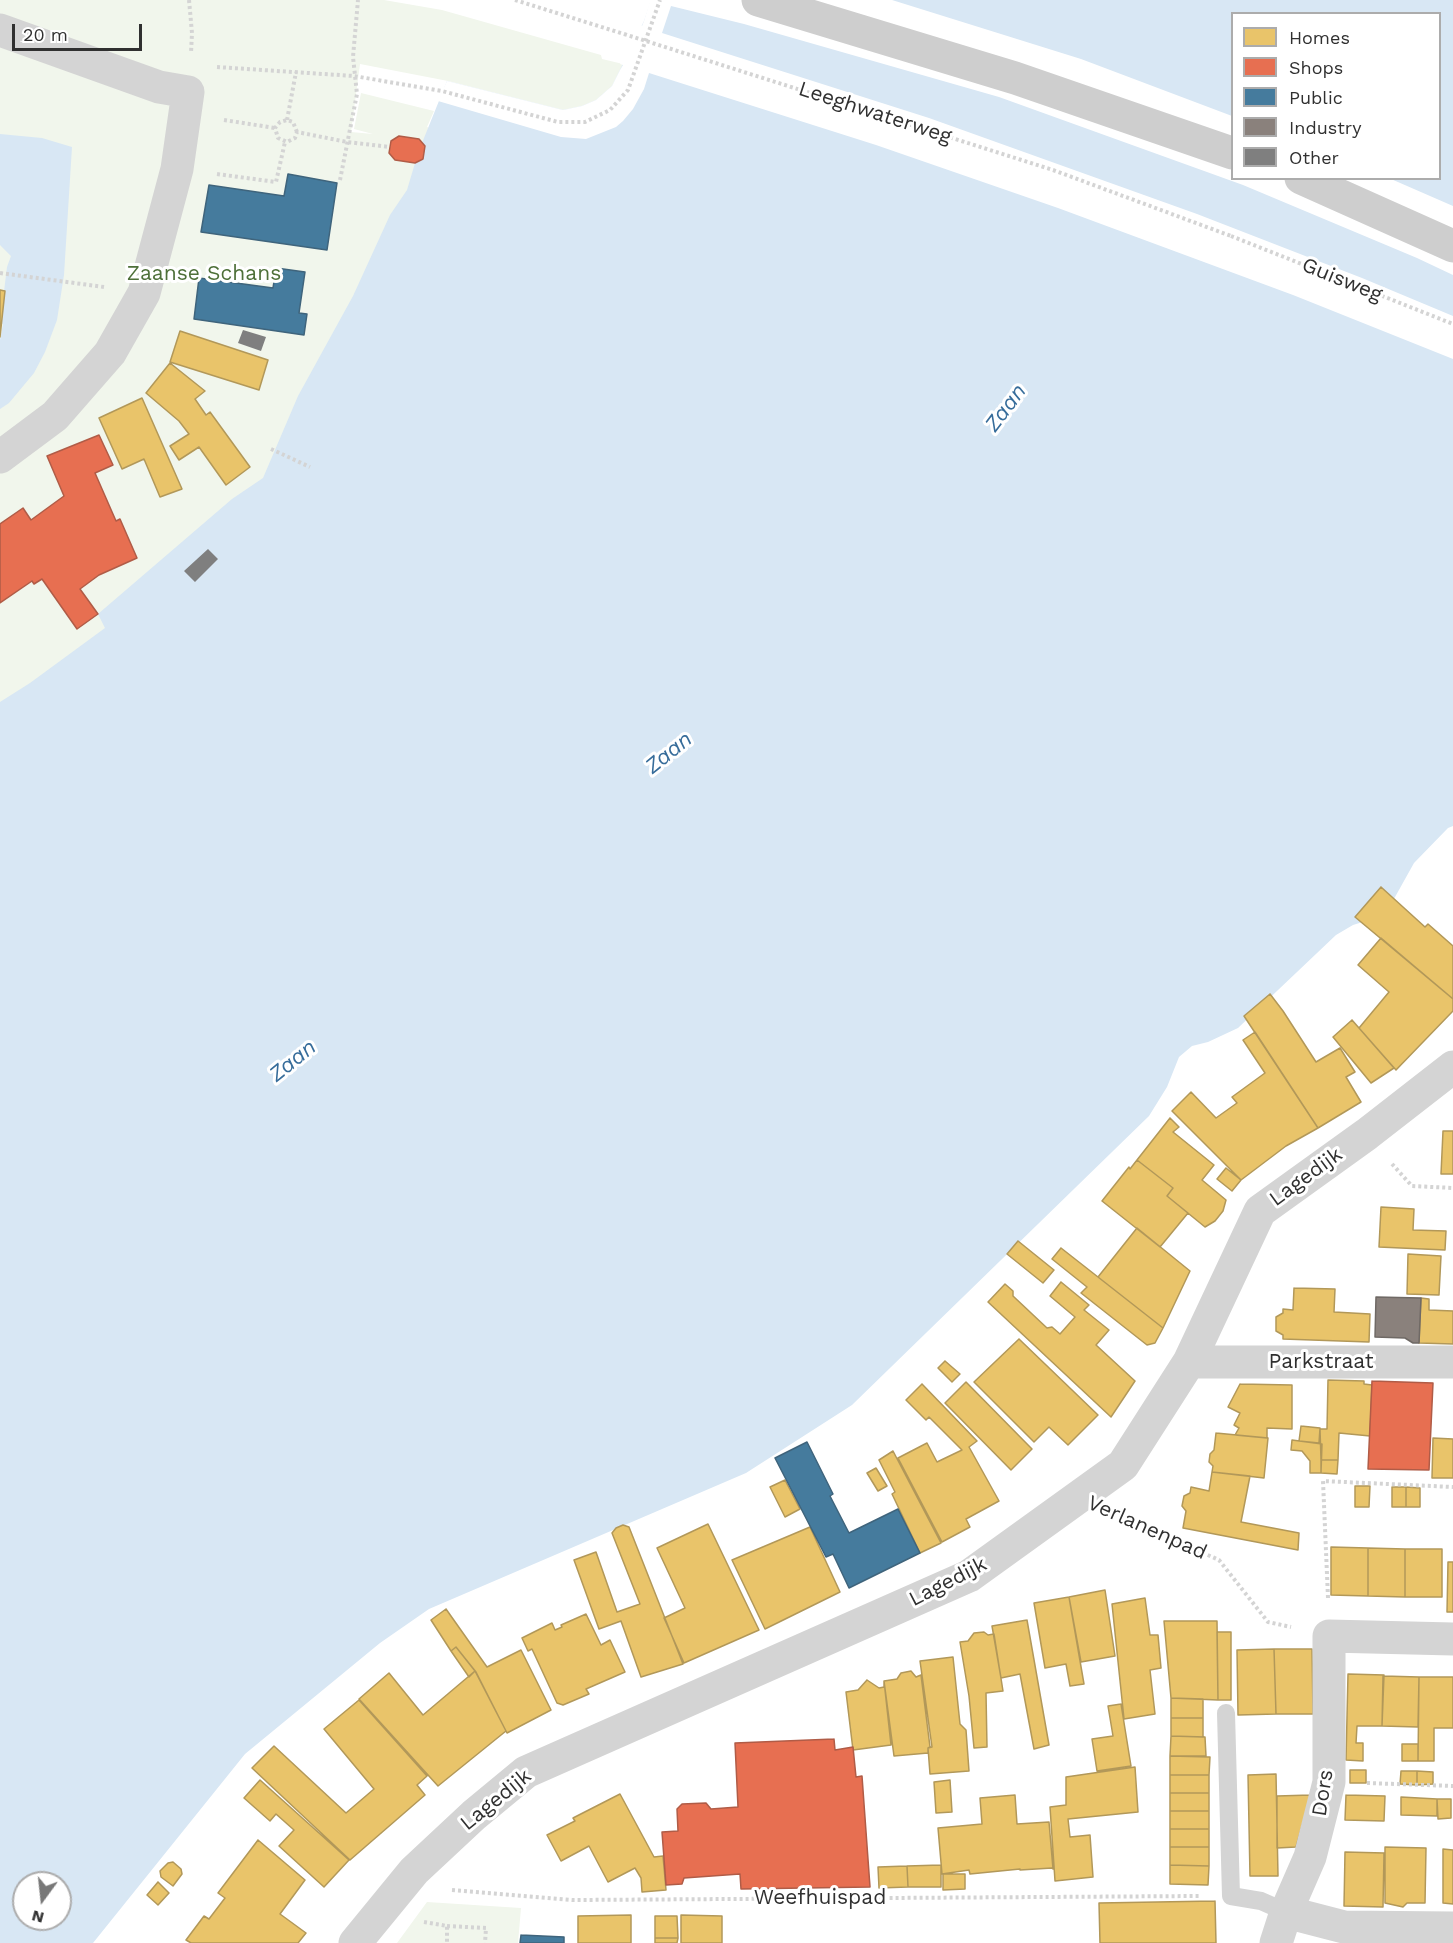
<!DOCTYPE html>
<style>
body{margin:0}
#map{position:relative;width:1453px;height:1943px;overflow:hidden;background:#fff;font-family:"Work Sans",sans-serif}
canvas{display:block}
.legend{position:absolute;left:1231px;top:12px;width:210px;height:168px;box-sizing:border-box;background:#fff;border:2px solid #acacac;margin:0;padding:8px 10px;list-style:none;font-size:18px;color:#303030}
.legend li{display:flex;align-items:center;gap:12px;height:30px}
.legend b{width:30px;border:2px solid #acacac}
.north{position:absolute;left:12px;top:1871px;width:60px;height:60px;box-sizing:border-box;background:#fff;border:2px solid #acacac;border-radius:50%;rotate:195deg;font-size:16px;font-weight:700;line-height:24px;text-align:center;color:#303030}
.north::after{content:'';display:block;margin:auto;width:21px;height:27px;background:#787878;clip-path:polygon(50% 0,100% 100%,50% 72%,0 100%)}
.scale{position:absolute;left:12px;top:24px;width:130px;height:27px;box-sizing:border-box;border:3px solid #303030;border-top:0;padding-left:8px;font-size:18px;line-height:21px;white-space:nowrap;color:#303030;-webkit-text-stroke:4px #fff;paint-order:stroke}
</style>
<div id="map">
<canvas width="1453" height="1943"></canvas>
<ul class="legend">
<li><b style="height:16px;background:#e9c46a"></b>Homes</li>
<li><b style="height:16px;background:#e76f51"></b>Shops</li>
<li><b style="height:16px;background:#457b9d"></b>Public</li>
<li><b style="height:16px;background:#8a817c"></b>Industry</li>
<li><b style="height:16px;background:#7f7f7f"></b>Other</li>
</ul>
<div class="north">N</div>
<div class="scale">20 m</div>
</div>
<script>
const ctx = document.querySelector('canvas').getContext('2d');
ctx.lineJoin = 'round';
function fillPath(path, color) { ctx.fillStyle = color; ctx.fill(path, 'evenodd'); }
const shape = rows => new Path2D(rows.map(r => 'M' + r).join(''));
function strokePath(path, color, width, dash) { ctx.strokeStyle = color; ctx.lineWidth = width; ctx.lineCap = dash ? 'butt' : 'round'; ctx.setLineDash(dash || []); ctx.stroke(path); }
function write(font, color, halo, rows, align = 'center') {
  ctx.font = font + ' "Work Sans",sans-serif'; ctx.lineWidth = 6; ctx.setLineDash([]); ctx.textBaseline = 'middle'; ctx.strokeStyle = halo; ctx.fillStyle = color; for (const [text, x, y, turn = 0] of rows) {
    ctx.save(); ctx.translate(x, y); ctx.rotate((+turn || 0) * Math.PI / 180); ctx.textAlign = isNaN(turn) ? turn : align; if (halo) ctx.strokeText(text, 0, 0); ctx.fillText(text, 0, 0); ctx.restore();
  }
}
fillPath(shape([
 [0,0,384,0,442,10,601,55,602,59,623,64,612,86,596,100,582,106,563,110,448,81,360,64,351,132,373,134,354,129,361,93,434,111,427,127,460,140,344,510,0,800],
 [427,1902,521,1908,518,1943,397,1943]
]), '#f1f6ec');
fillPath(shape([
 [651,0,1453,0,1453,826,1448,828,1414,863,1385,915,1353,925,1336,935,1238,1028,1208,1042,1192,1046,1179,1057,1167,1087,1149,1116,852,1405,746,1473,429,1609,380,1643,245,1754,93,1943,0,1943,0,702,30,683,105,628,98,614,232,499,263,478,298,396,353,296,390,215,407,190,415,163,423,159,425,146,422,143,447,81,563,110,582,106,596,100,612,86,644,21],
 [1232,14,1440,14,1440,178,1232,178],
 [24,1883,60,1883,60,1919,24,1919],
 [0,134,42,138,72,147,64,275,57,320,45,352,34,373,9,403,0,409,0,340,3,324,0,324,7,267,11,256,0,245]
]), '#d8e7f4');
fillPath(shape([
 [648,0,892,0,1081,59,1232,116,1232,178,1391,179,1453,206,1453,275,1417,258,1243,185,999,97,744,24,671,6,662,33,929,118,1197,214,1362,278,1453,316,1453,359,1293,295,1058,208,876,145,649,73,644,89,633,109,623,121,616,127,586,139,561,137,438,101,447,81,563,110,582,106,596,100,612,86,620,70,623,65,620,64,639,25,642,26,644,21,650,1]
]), '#fff');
const homes = shape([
 [0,290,5,291,0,337,0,290],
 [180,331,268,360,259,390,170,362,180,331],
 [170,363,205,391,195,399,206,415,210,412,250,467,226,485,199,447,179,460,170,446,189,434,179,421,146,393,170,363],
 [142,398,182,489,160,497,144,459,122,469,99,418,142,398],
 [1381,887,1425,927,1428,924,1453,946,1453,999,1355,917,1381,887],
 [1381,938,1453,999,1453,1011,1396,1070,1359,1028,1389,992,1358,965,1381,938],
 [1270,994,1283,1011,1316,1062,1340,1048,1355,1072,1346,1077,1361,1102,1318,1128,1244,1016,1270,994],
 [1352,1020,1394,1068,1371,1083,1333,1037,1352,1020],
 [1255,1032,1318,1128,1286,1146,1241,1180,1172,1111,1191,1092,1216,1118,1237,1103,1232,1097,1265,1073,1243,1040,1255,1032],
 [1170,1118,1179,1127,1173,1132,1214,1165,1202,1180,1226,1200,1223,1211,1215,1221,1205,1227,1167,1196,1173,1188,1137,1160,1170,1118],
 [1443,1131,1453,1131,1453,1174,1441,1174,1443,1131],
 [1137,1160,1173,1188,1167,1196,1188,1213,1160,1247,1102,1201,1129,1167,1130,1169,1137,1160],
 [1226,1168,1241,1180,1232,1191,1217,1179,1226,1168],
 [1381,1207,1414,1209,1413,1230,1446,1231,1445,1250,1379,1247,1381,1207],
 [1137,1228,1190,1271,1163,1328,1098,1277,1137,1228],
 [1018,1241,1054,1270,1043,1283,1007,1254,1018,1241],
 [1061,1248,1163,1328,1155,1343,1147,1345,1081,1293,1087,1287,1052,1259,1061,1248],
 [1408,1254,1441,1256,1439,1295,1407,1294,1408,1254],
 [1061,1282,1089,1305,1084,1310,1109,1330,1096,1345,1135,1381,1111,1417,988,1302,1005,1284,1013,1291,1013,1296,1047,1328,1052,1327,1060,1334,1075,1317,1050,1296,1061,1282],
 [1294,1288,1335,1289,1334,1312,1370,1314,1369,1342,1283,1339,1283,1335,1276,1331,1276,1317,1283,1313,1283,1309,1293,1310,1294,1288],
 [1421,1298,1429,1299,1429,1310,1453,1311,1453,1344,1419,1343,1421,1298],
 [1019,1339,1098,1415,1068,1445,1049,1427,1034,1442,974,1382,1019,1339],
 [945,1361,960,1374,952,1382,938,1368,945,1361],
 [1328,1380,1364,1381,1364,1384,1372,1385,1370,1436,1339,1433,1338,1460,1321,1460,1320,1429,1327,1429,1328,1380],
 [966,1382,1032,1449,1011,1470,945,1403,966,1382],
 [922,1384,977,1441,969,1447,999,1501,966,1519,970,1527,942,1542,898,1458,927,1443,937,1462,962,1450,929,1417,926,1420,906,1400,922,1384],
 [1240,1384,1292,1385,1292,1429,1267,1428,1267,1438,1235,1435,1239,1428,1234,1425,1240,1413,1228,1407,1240,1384],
 [1301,1426,1320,1428,1319,1443,1299,1441,1301,1426],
 [1216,1433,1268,1438,1264,1478,1212,1472,1213,1466,1209,1462,1210,1454,1214,1450,1216,1433],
 [1433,1438,1453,1439,1453,1478,1432,1478,1433,1438],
 [1292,1440,1322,1444,1321,1473,1310,1473,1310,1461,1302,1451,1291,1450,1292,1440],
 [893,1451,941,1543,920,1553,892,1494,895,1492,879,1460,893,1451],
 [1321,1460,1338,1460,1337,1474,1321,1473,1321,1460],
 [876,1468,887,1486,878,1491,867,1473,876,1468],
 [1212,1472,1250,1476,1241,1522,1299,1533,1298,1550,1183,1528,1186,1511,1182,1506,1184,1496,1190,1493,1191,1487,1209,1491,1212,1472],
 [785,1480,800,1509,785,1517,770,1487,785,1480],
 [1355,1486,1370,1486,1369,1507,1355,1507,1355,1486],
 [1392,1487,1406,1487,1406,1507,1392,1507,1392,1487],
 [1406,1487,1420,1488,1420,1507,1406,1507,1406,1487],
 [708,1524,759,1630,684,1663,664,1618,685,1608,657,1548,708,1524],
 [623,1525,629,1527,683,1664,641,1677,621,1621,599,1629,574,1560,596,1552,617,1612,640,1604,612,1533,616,1528,623,1525],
 [810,1527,840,1592,765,1629,732,1560,810,1527],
 [1331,1547,1368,1548,1368,1596,1331,1595,1331,1547],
 [1368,1548,1405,1549,1405,1597,1368,1596,1368,1548],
 [1405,1549,1442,1549,1442,1597,1405,1597,1405,1549],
 [1448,1562,1453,1562,1453,1612,1447,1612,1448,1562],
 [1105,1590,1115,1656,1081,1662,1069,1597,1105,1590],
 [1069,1597,1084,1684,1070,1686,1066,1664,1045,1668,1034,1603,1069,1597],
 [1145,1598,1150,1635,1158,1635,1161,1668,1150,1670,1155,1714,1124,1719,1112,1604,1145,1598],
 [446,1609,487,1667,521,1650,551,1710,507,1733,476,1672,456,1647,451,1651,431,1620,446,1609],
 [586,1614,601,1645,610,1640,625,1672,586,1689,589,1694,563,1705,557,1703,532,1649,528,1651,522,1638,552,1623,555,1630,562,1627,561,1625,586,1614],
 [1027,1620,1049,1745,1034,1749,1020,1674,1001,1678,992,1626,1027,1620],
 [1164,1621,1217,1621,1218,1700,1171,1698,1164,1621],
 [984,1632,988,1635,994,1634,1003,1691,986,1693,987,1747,974,1748,969,1696,960,1642,968,1641,974,1633,984,1632],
 [1217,1632,1231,1632,1231,1700,1218,1700,1217,1632],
 [456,1647,475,1671,469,1677,451,1651,456,1647],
 [1274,1649,1312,1649,1313,1714,1276,1714,1274,1649],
 [1274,1649,1276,1714,1238,1715,1237,1650,1274,1649],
 [953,1657,960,1724,966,1730,969,1771,930,1774,928,1748,932,1747,920,1661,953,1657],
 [475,1671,506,1731,438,1786,359,1699,389,1673,423,1715,475,1671],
 [911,1671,916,1677,921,1675,930,1747,928,1748,928,1753,894,1756,884,1681,897,1679,901,1673,911,1671],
 [1348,1674,1384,1675,1382,1726,1357,1726,1356,1743,1363,1743,1363,1761,1346,1760,1348,1674],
 [1383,1676,1419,1677,1418,1727,1382,1726,1383,1676],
 [1419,1677,1453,1677,1453,1728,1434,1728,1434,1761,1418,1761,1419,1677],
 [867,1680,879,1688,884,1687,884,1681,891,1745,853,1750,846,1692,858,1690,867,1680],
 [1171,1698,1203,1699,1203,1718,1171,1718,1171,1698],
 [359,1700,427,1776,417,1785,425,1795,350,1860,252,1768,274,1746,346,1813,374,1789,324,1729,359,1700],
 [1121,1704,1131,1766,1097,1771,1092,1739,1113,1736,1108,1706,1121,1704],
 [1171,1718,1203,1718,1203,1737,1171,1736,1171,1718],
 [1171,1736,1205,1737,1206,1756,1170,1756,1171,1736],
 [1402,1744,1418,1744,1418,1761,1402,1761,1402,1744],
 [1170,1756,1210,1757,1209,1775,1170,1775,1170,1756],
 [1135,1767,1138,1812,1068,1819,1070,1837,1090,1835,1093,1877,1055,1881,1050,1807,1066,1805,1066,1777,1135,1767],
 [1350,1770,1366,1770,1366,1783,1350,1783,1350,1770],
 [1401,1771,1417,1771,1417,1785,1400,1784,1401,1771],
 [1417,1771,1433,1772,1433,1784,1417,1785,1417,1771],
 [1276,1774,1278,1876,1250,1876,1248,1775,1276,1774],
 [1170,1775,1209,1775,1209,1793,1170,1793,1170,1775],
 [260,1780,349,1860,324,1887,279,1846,294,1830,276,1814,270,1821,244,1798,260,1780],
 [950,1780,952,1812,936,1813,934,1782,950,1780],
 [1170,1793,1209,1793,1209,1811,1170,1811,1170,1793],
 [620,1794,654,1857,663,1856,666,1890,642,1892,641,1878,635,1868,608,1882,589,1846,561,1861,547,1835,575,1821,573,1818,620,1794],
 [1015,1795,1017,1824,1049,1822,1053,1869,1052,1868,1020,1870,1020,1869,970,1874,969,1870,942,1874,938,1828,982,1824,980,1798,1015,1795],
 [1311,1795,1296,1847,1277,1848,1277,1796,1311,1795],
 [1346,1795,1385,1796,1384,1821,1345,1820,1346,1795],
 [1401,1797,1437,1799,1437,1816,1401,1815,1401,1797],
 [1437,1799,1451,1799,1451,1818,1438,1819,1437,1799],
 [1170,1811,1209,1811,1209,1829,1170,1829,1170,1811],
 [1170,1829,1209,1829,1209,1847,1170,1847,1170,1829],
 [258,1840,305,1880,280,1914,306,1933,298,1943,191,1943,186,1940,204,1916,209,1919,225,1898,218,1893,258,1840],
 [1170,1847,1209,1847,1209,1866,1170,1865,1170,1847],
 [1385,1847,1426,1848,1425,1903,1407,1903,1403,1907,1385,1903,1385,1847],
 [1443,1849,1453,1850,1453,1904,1443,1903,1443,1849],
 [1345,1852,1384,1853,1383,1907,1344,1906,1345,1852],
 [173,1862,181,1869,182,1874,173,1886,161,1877,160,1871,168,1863,173,1862],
 [941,1865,941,1887,908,1887,907,1866,941,1865],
 [1170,1865,1209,1866,1208,1885,1170,1884,1170,1865],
 [907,1866,908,1887,879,1888,878,1867,907,1866],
 [943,1874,965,1874,965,1889,943,1890,943,1874],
 [158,1882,169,1893,158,1905,147,1895,158,1882],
 [1215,1901,1216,1943,1100,1943,1099,1903,1215,1901],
 [631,1915,631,1943,578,1943,578,1916,631,1915],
 [681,1915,722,1916,722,1943,681,1943,681,1915],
 [655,1916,677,1916,678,1938,655,1938,655,1916],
 [655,1938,678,1938,677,1943,655,1943,655,1938]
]);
fillPath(homes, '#e9c46a');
strokePath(homes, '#b29859', 1.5);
const shops = shape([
 [399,136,419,139,425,146,423,159,415,163,395,160,389,153,391,141,399,136],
 [99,435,113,465,95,473,116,521,120,519,137,558,99,575,80,589,98,614,77,629,42,579,34,584,32,581,0,603,0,524,23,508,31,520,64,496,47,456,99,435],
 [1372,1381,1433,1383,1429,1470,1368,1469,1372,1381],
 [834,1739,835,1750,853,1747,856,1777,862,1776,870,1887,741,1889,740,1874,684,1878,682,1884,666,1885,662,1832,678,1831,677,1809,682,1804,706,1803,711,1809,738,1807,735,1743,834,1739]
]);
fillPath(shops, '#e76f51');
strokePath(shops, '#b05c47', 1.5);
const public = shape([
 [288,174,337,183,327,250,201,232,209,185,284,196,288,174],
 [276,268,305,272,299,313,307,314,304,335,194,319,199,278,273,288,276,268],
 [807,1442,833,1494,830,1496,849,1533,898,1509,920,1553,849,1588,833,1554,826,1557,775,1458,807,1442],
 [521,1935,564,1937,564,1943,520,1943,521,1935]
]);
fillPath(public, '#457b9d');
strokePath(public, '#3f647c', 1.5);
const industry = shape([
 [1376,1297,1421,1298,1419,1343,1413,1343,1405,1338,1375,1337,1376,1297]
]);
fillPath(industry, '#8a817c');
strokePath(industry, '#6f6965', 1.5);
fillPath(shape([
 [243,330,266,337,261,351,238,343],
 [208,549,218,559,195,582,184,571]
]), '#7f7f7f');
strokePath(shape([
 [189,0,192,33,191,53],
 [515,0,624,34],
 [217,67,354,76,442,91,558,122,585,122,610,110,628,90,660,0],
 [224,120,275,128],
 [287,120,296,72],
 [297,132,293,122,287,120,280,122,275,128,278,138,287,142,295,138,297,132,347,142,390,147],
 [217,174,276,182,285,142],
 [340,180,357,94,353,57,358,0],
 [1231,236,1453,324],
 [0,273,104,287],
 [271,449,310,467],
 [1392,1164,1412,1186,1453,1188],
 [1120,1516,1219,1560,1268,1622,1291,1627],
 [1328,1598,1323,1481,1453,1487],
 [1367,1783,1453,1786],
 [452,1890,573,1900,1200,1896],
 [424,1922,447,1926,447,1943],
 [447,1926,486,1928,485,1943]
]), '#d4d4d4', 4, [3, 3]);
strokePath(shape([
 [1226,1713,1231,1896,1261,1901,1286,1912]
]), '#d4d4d4', 18);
strokePath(shape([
 [0,30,159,87,188,92,177,169,144,293,110,353,55,416,0,457],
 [1189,1362,1453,1362],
 [1286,1912,1344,1927,1453,1928],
 [355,1943,414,1871,474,1815,526,1772,969,1576,1123,1465,1189,1362,1260,1211,1367,1134,1453,1067],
 [1276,1943,1286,1912,1310,1857,1329,1782,1329,1636,1453,1639]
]), '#d4d4d4', 33);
strokePath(shape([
 [758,0,1015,78,1232,153],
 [1301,178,1453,246]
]), '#cecece', 33);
strokePath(shape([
 [624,34,1053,170,1231,236]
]), '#d4d4d4', 4, [3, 3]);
write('21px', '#303030', '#fff', [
 ["Leeghwaterweg",875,113,18],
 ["Guisweg",1342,280,22],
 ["Lagedijk",1306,1177,-36],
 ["Parkstraat",1321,1362],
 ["Verlanenpad",1147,1528,24],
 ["Lagedijk",948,1582,-27],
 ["Dors",1323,1793,-81],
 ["Lagedijk",496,1800,-39],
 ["Weefhuispad",820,1898]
]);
write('21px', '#4e7039', '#fff', [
 ["Zaanse Schans",204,274]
]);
write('italic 22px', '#366c9a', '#fff', [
 ["Zaan",1006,408,-53],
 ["Zaan",669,753,-39],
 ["Zaan",293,1061,-39]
]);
</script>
